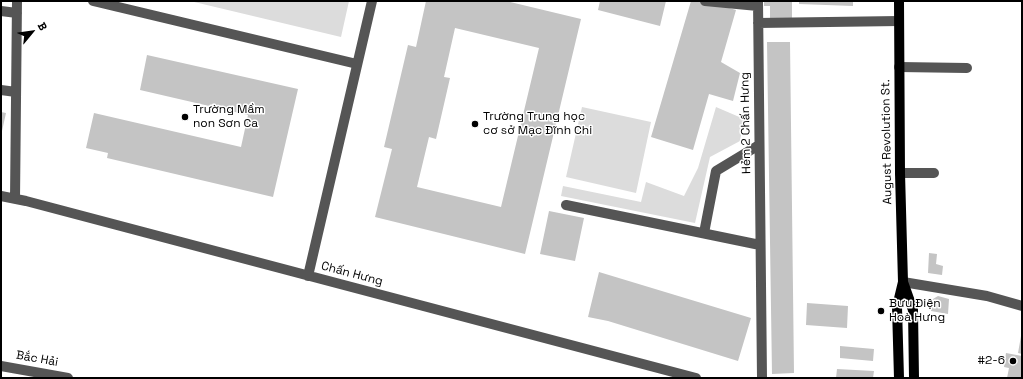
<!DOCTYPE html>
<meta charset="utf-8">
<style>
body{margin:0}
#map{position:relative;width:1023px;height:379px;overflow:hidden;background:#fff;font-family:"Space Grotesk",sans-serif}
canvas{display:block}
.frame{position:absolute;inset:0;border:2px solid #000;pointer-events:none}
.north{position:absolute;left:12px;top:12px;width:40px;height:40px;-webkit-text-stroke:3px #fff;paint-order:stroke;rotate:61deg;font-size:11px;font-weight:700;line-height:16px;text-align:center;color:#000}
.north::after{content:'';display:block;margin:auto;width:14px;height:18px;background:#000;clip-path:polygon(50% 0,100% 100%,50% 72%,0 100%)}
</style>
<div id="map">
<canvas width="1023" height="379"></canvas>
<div class="frame"></div>
<div class="north">B</div>
</div>
<script>
const ctx = document.querySelector('canvas').getContext('2d');
ctx.lineJoin = 'round';
function fillPath(path, color) { ctx.fillStyle = color; ctx.fill(path, 'evenodd'); }
const shape = rows => new Path2D(rows.map(r => 'M' + r).join(''));
function strokePath(path, color, width, dash) { ctx.strokeStyle = color; ctx.lineWidth = width; ctx.lineCap = dash ? 'butt' : 'round'; ctx.setLineDash(dash || []); ctx.stroke(path); }
function write(font, color, halo, rows, align = 'center') {
  ctx.font = font + ' "Space Grotesk",sans-serif'; ctx.lineWidth = 3; ctx.setLineDash([]); ctx.textBaseline = 'middle'; ctx.strokeStyle = halo; ctx.fillStyle = color; for (const [text, x, y, turn = 0] of rows) {
    ctx.save(); ctx.translate(x, y); ctx.rotate((+turn || 0) * Math.PI / 180); ctx.textAlign = isNaN(turn) ? turn : align; if (halo) ctx.strokeText(text, 0, 0); ctx.fillText(text, 0, 0); ctx.restore();
  }
}
fillPath(shape([
 [190,1,349,1,341,37],
 [582,107,651,122,636,193,566,177],
 [716,107,744,119,740,141,710,157,695,223,561,196,563,186,641,202,646,182,684,196,698,168]
]), '#dcdcdc');
fillPath(shape([
 [426,1,506,1,581,19,525,254,375,217,392,149,384,147,408,45,416,47],
 [455,28,539,48,501,207,417,187,429,137,436,139,450,78,444,77],
 [600,1,666,1,660,26,598,10],
 [691,1,705,1,736,10,721,62,740,73,733,101,709,94,693,150,651,137],
 [764,1,792,1,792,18,770,18,770,6,764,6],
 [799,1,853,1,853,6,799,4],
 [767,42,790,42,794,373,772,374],
 [147,55,298,89,273,197,107,158,108,153,86,148,94,113,241,147,248,115,140,90],
 [1,112,6,113,2,131,1,131],
 [549,211,584,218,575,261,540,254],
 [929,253,937,254,936,264,943,266,942,275,928,273],
 [599,272,751,318,738,361,608,321,588,317],
 [938,296,949,299,948,314,931,311,933,299],
 [807,303,848,306,847,328,806,325],
 [1021,336,1022,336,1022,354,1018,353],
 [840,346,874,349,873,361,840,358],
 [1006,353,1022,356,1022,378,1007,378,1009,368,1004,367],
 [837,369,874,371,873,378,836,378]
]), '#c4c4c4');
strokePath(shape([
 [93,1,357,64],
 [705,1,758,6],
 [758,1,762,378],
 [1,11,17,13],
 [758,23,899,21],
 [899,67,967,68],
 [1,90,16,92],
 [900,173,934,173],
 [1,196,26,201,696,378],
 [15,199,17,1],
 [566,205,760,245],
 [704,233,716,171,759,145],
 [308,276,372,1],
 [903,282,987,296,1022,306],
 [1,366,68,378]
]), '#555', 10);
strokePath(shape([
 [903,282,913,310,914,378],
 [899,378,897,307,903,282,900,173,899,1]
]), '#000', 10);
for (const [x, y, r, color] of [
 [185,117,4,"#000"],
 [475,124,4,"#000"],
 [881,311,4,"#000"],
 [1013,361,4,"#000"]
]) { const dot = new Path2D(); dot.arc(x, y, r, 0, 2 * Math.PI); ctx.fillStyle = color; ctx.fill(dot); strokePath(dot, '#fff', 1.5); }
write('12px', '#000', '#fff', [
 ["Trường Mầm",193,110],
 ["non Sơn Ca",193,124],
 ["Trường Trung học",483,117],
 ["cơ sở Mạc Đĩnh Chi",483,131],
 ["Bưu Điện",889,304],
 ["Hoà Hưng",889,318],
 ["#2-6",1005,361,"right"]
], 'left');
write('12px', '#000', '#fff', [
 ["Hẻm 2 Chấn Hưng",746,123,-91],
 ["August Revolution St.",887,142,-91],
 ["Chấn Hưng",352,274,15],
 ["Bắc Hải",37,359,10]
]);
</script>
